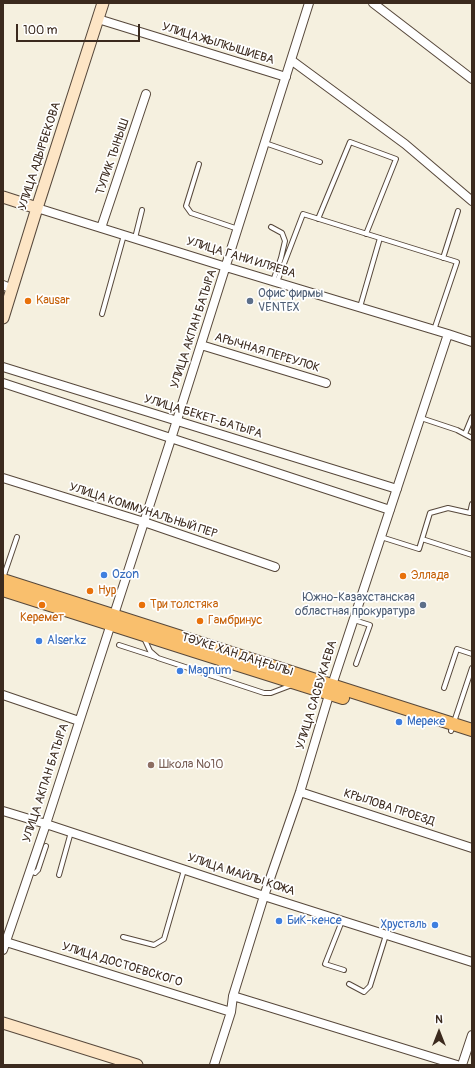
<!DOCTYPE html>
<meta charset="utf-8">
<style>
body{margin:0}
#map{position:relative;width:475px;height:1068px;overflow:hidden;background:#f5f0df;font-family:Pangolin,sans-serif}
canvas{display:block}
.frame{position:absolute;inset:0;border:4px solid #3b2a1e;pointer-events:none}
.north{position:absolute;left:419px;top:1012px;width:40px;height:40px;-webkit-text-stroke:3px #fff;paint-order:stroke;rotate:0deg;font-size:11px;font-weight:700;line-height:16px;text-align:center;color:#3b2a1e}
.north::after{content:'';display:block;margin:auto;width:14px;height:18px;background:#3b2a1e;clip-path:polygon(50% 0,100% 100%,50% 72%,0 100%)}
.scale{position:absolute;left:16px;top:24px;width:124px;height:18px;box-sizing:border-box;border:2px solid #3b2a1e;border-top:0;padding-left:5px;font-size:12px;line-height:14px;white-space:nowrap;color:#3b2a1e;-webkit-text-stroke:3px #fff;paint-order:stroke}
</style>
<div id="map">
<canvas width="475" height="1068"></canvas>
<div class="frame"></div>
<div class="north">N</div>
<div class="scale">100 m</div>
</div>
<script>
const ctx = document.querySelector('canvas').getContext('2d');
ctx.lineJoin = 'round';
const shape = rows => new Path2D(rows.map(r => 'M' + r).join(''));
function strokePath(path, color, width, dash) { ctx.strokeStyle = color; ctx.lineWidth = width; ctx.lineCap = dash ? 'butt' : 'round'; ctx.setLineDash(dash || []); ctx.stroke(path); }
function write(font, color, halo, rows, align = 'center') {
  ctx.font = font + ' Pangolin,sans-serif'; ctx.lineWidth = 3.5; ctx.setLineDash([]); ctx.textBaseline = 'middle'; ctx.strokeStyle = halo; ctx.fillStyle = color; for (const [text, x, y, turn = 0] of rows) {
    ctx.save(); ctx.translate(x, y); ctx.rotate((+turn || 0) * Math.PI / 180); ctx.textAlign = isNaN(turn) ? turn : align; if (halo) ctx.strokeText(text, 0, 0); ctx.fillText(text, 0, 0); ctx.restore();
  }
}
const lane = shape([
 [265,143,320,162],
 [199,164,186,206,191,213,238,229],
 [318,219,350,142,396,159,366,234],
 [271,227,282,233,285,241,281,258,273,281],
 [135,238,142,210],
 [443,258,458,211],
 [277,282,303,214,457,262,434,330],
 [360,307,380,238],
 [102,314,124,235],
 [421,418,457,430,472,438],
 [465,434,472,417],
 [471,513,470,513,472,504],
 [381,537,419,549,430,513,448,508,470,513],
 [422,539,472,555],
 [3,578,17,537],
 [354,620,370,625,356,664],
 [144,638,150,651,158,658,264,693,271,693,292,685],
 [119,645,156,657],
 [444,688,457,649,472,654],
 [451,731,472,668],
 [30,871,35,873,38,870,46,846],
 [59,875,71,832],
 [342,921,325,964,344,970],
 [123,937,154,945,164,939,184,870],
 [349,984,364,992,370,986,386,935]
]);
const street = shape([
 [373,3,472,79],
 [98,19,286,77],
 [291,60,405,144,472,201],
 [37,208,226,267,448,334,472,342],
 [101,228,146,94],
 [3,285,12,289],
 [201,345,326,383],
 [3,367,397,489],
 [3,383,390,510],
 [3,478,144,522,275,567],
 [3,695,79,721],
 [300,792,472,848],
 [3,811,46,824,264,896,472,962],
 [6,942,231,1012],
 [3,950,46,824,171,439,309,3],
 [233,996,457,1065],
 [214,1065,231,1012,233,996,264,896,300,792,332,685,448,334],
 [462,1065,472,1035]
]);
const secondary = shape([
 [3,197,37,208],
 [3,318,37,208,103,3],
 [3,1023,137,1065]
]);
const primary = shape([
 [3,580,472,730],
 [3,590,194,651,343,698]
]);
strokePath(lane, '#57483b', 6);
strokePath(street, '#57483b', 10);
strokePath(secondary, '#57483b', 13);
strokePath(primary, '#57483b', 14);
strokePath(lane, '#fff', 4);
strokePath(street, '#fff', 8);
strokePath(secondary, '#fde5c5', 11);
strokePath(primary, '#f9bf6d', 12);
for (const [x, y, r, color] of [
 [28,301,4,"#e8710a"],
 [250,301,4,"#5c6f8a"],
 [104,575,4,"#3f7fe0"],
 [403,576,4,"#e8710a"],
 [90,591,4,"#e8710a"],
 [42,605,4,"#e8710a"],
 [142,605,4,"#e8710a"],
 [423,605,4,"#5c6f8a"],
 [200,621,4,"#e8710a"],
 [39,641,4,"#3f7fe0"],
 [180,671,4,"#3f7fe0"],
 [399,722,4,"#3f7fe0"],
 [151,765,4,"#8d6e63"],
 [279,921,4,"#3f7fe0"],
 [435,925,4,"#3f7fe0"]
]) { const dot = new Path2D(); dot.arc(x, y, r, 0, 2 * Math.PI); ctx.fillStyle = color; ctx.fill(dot); strokePath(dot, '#fff', 1.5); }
write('12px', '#3b2a1e', '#fff', [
 ["УЛИЦА ЖЫЛКЫШИЕВА",218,44,17],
 ["УЛИЦА АДЫРБЕКОВА",40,156,-72],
 ["ТУПИК ТЫНЫШ",113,157,-71],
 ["УЛИЦА ГАНИ ИЛЯЕВА",241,258,17],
 ["УЛИЦА АКПАН БАТЫРА",194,329,-72],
 ["АРЫЧНАЯ ПЕРЕУЛОК",267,353,17],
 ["УЛИЦА БЕКЕТ-БАТЫРА",203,417,17],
 ["УЛИЦА КОММУНАЛЬНЫЙ ПЕР",143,511,18],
 ["ТӘУКЕ ХАН ДАҢҒЫЛЫ",237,655,18],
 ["УЛИЦА САСБУКАЕВА",317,695,-73],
 ["УЛИЦА АКПАН БАТЫРА",46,783,-72],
 ["КРЫЛОВА ПРОЕЗД",389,808,18],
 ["УЛИЦА МАЙЛЫ КОЖА",241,875,18],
 ["УЛИЦА ДОСТОЕВСКОГО",122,965,17]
]);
write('12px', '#4e5e75', '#fff', [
 ["Офис фирмы",258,294],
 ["VENTEX",258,308],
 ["Южно-Казахстанская",415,598,"right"],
 ["областная прокуратура",415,612,"right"]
], 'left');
write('12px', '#c56008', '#fff', [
 ["Kausar",36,301],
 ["Эллада",411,576],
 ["Нур",98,591],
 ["Три толстяка",150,605],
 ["Керемет",42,618,"center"],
 ["Гамбринус",208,621]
], 'left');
write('12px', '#366cbe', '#fff', [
 ["Ozon",112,575],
 ["Alser.kz",47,641],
 ["Magnum",188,671],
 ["Мереке",407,722],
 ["БиК-кенсе",287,921],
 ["Хрусталь",427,925,"right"]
], 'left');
write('12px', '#785e54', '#fff', [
 ["Школа №10",159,765]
], 'left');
</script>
